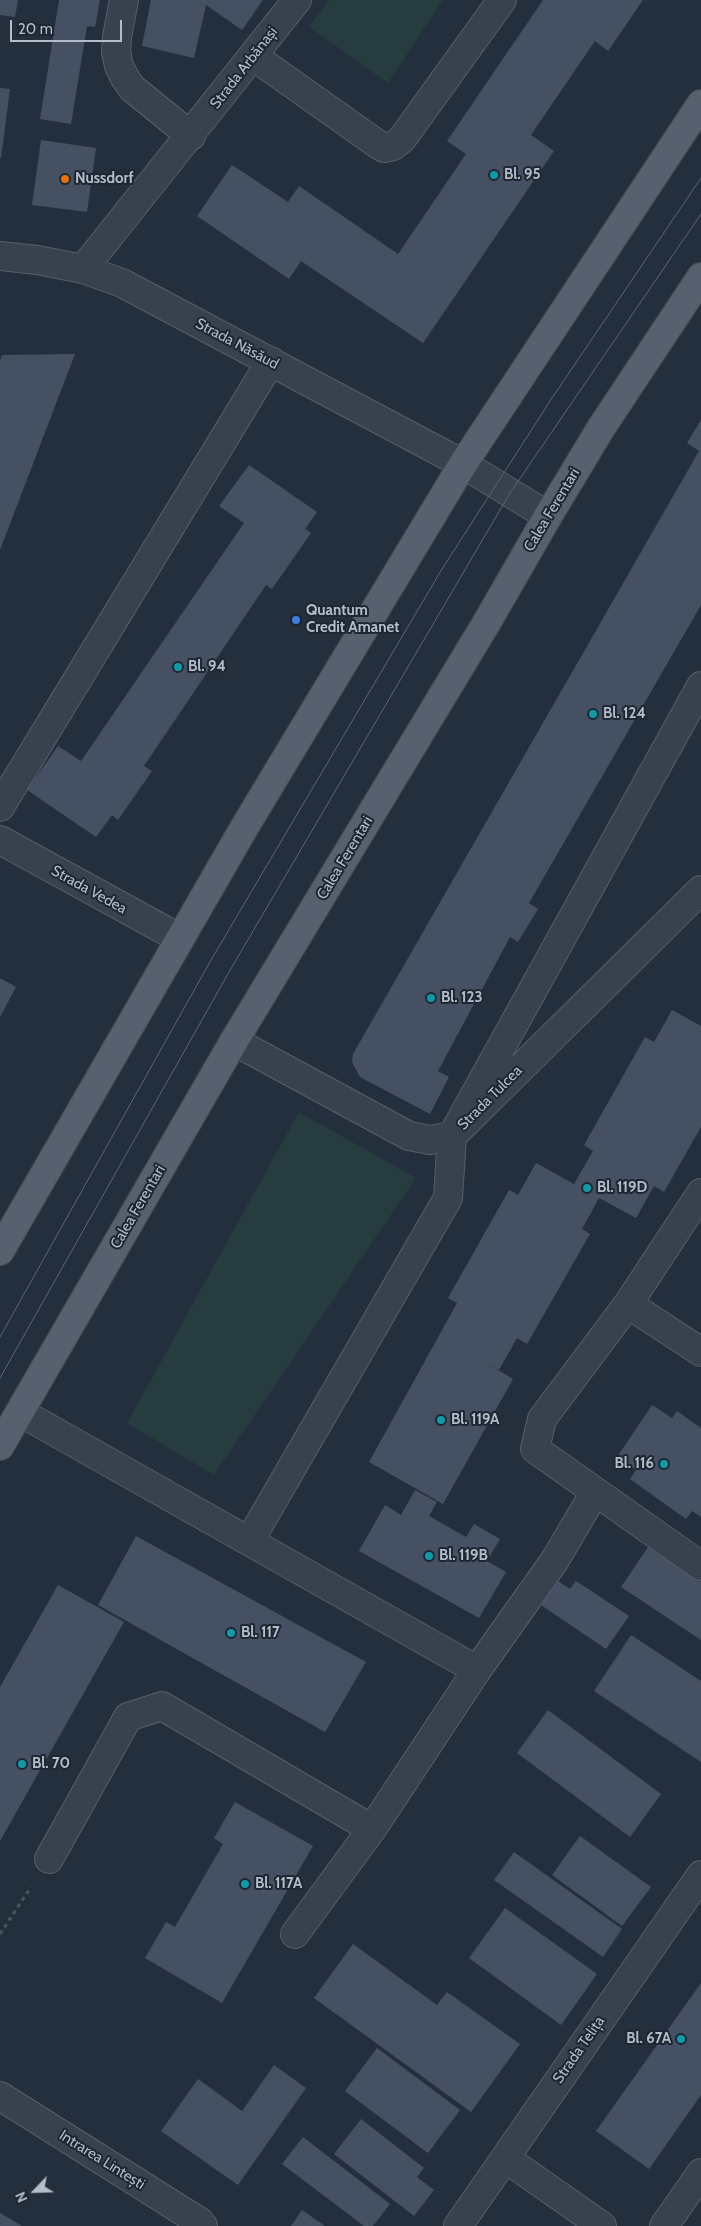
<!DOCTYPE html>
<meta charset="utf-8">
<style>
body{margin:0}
#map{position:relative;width:701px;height:2226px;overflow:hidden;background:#242f3e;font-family:Cabin,sans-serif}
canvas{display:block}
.north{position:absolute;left:10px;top:2166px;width:50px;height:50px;-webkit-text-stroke:4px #1d2633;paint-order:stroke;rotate:246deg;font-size:14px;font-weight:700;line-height:20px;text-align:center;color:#b4bcc9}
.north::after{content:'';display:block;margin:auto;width:18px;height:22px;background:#b4bcc9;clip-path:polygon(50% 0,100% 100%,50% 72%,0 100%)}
.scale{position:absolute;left:10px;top:20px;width:112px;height:22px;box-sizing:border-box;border:2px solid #b4bcc9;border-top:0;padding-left:6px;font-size:15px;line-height:18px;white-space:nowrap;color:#b4bcc9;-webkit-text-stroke:4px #1d2633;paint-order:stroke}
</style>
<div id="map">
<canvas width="701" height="2226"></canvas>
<div class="north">N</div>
<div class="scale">20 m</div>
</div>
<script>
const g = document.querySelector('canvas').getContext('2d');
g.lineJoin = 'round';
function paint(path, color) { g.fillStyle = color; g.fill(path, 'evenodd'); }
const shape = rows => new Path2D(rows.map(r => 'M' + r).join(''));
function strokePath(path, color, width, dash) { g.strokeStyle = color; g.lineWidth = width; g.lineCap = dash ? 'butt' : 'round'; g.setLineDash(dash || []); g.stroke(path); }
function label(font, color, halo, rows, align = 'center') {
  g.font = font + ' Cabin,sans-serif'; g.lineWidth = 4; g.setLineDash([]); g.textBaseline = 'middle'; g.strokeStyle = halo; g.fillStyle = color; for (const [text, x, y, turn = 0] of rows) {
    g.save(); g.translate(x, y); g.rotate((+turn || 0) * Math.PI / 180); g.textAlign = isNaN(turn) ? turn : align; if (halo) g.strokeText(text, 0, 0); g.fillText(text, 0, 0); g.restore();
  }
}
paint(shape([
 [329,0,443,0,388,83,309,27],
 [299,1112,416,1178,214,1475,127,1423]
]), '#263c3f');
paint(shape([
 [0,0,18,0,15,17,0,15],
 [59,0,100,0,95,27,87,26,71,124,40,119],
 [151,0,263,0,242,30,206,5,194,58,142,46],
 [543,0,643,0,608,51,595,41,531,135,554,151,423,343,301,261,289,279,197,216,232,165,288,202,299,186,398,254,466,154,447,141],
 [0,88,10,89,1,158,0,158],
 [41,140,96,148,87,212,32,205],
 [75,354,0,550,0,361,2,355],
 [701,420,701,605,529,903,538,909,518,942,510,937,438,1071,449,1077,430,1114,360,1077,352,1062,353,1054,699,451,687,443],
 [249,465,317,512,305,529,311,533,272,589,266,585,144,766,152,771,118,820,112,815,96,837,27,790,58,746,81,761,244,523,219,506],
 [0,978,16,987,0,1017],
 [672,1010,701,1026,701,1127,664,1192,654,1186,636,1218,599,1198,582,1229,590,1234,527,1344,517,1338,499,1370,488,1364,513,1379,443,1504,369,1462,457,1303,448,1298,509,1190,518,1195,536,1163,574,1184,593,1151,584,1145,645,1037,654,1042],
 [652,1405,672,1418,677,1411,701,1428,701,1517,692,1511,686,1519,630,1479,636,1470,617,1457],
 [415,1490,437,1502,429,1516,466,1537,474,1524,500,1539,487,1561,506,1572,479,1618,359,1551,385,1505,401,1515],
 [136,1536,366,1662,325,1732,98,1605],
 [648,1547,701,1582,701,1640,621,1587],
 [558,1581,570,1589,576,1581,629,1616,606,1649,541,1605],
 [58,1585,124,1622,0,1841,0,1687],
 [631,1635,701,1681,701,1762,594,1691],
 [548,1710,661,1794,630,1837,517,1753],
 [235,1802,313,1846,222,2003,145,1958,166,1922,175,1927,223,1844,214,1838],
 [580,1836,651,1887,622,1926,552,1875],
 [514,1852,622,1929,603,1957,494,1880],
 [505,1908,597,1974,561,2025,469,1958],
 [353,1944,437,2005,447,1992,520,2044,471,2112,314,1998],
 [701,1983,701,2095,649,2169,596,2131],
 [377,2048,460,2110,428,2153,345,2091],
 [274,2065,306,2088,238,2185,161,2131,198,2079,242,2111],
 [361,2119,424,2168,417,2177,434,2190,414,2216,334,2154],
 [303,2137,390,2204,373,2226,364,2226,282,2164],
 [302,2210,325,2226,291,2226],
 [0,2213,22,2226,0,2226]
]), '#455162');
const minor = shape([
 [124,0,117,37,116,52,119,66,125,78,132,88,191,136],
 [253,56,376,143,384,148,393,146,402,139,502,0],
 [0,256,37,260,83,269,122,283,463,464,548,516],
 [83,269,297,0],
 [0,807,271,361],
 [0,840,179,938],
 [234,1041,409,1136,430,1140,452,1136,701,890],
 [628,1304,701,1193],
 [701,1352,628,1304,542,1419,535,1449,701,1566],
 [20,1412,477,1670],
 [250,1540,448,1198,452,1136,701,686],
 [49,1859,128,1717,162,1706,372,1829],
 [295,1934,372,1829,477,1670,555,1560,595,1492],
 [0,2096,200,2222,203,2226],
 [505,2158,602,2226],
 [458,2226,701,1875],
 [664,2226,701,2173]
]);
const major = shape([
 [0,1251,244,828,463,464,701,104],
 [0,1446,234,1041,487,622,548,516,601,428,701,277]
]);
strokePath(minor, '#565f6c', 30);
strokePath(major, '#414a57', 30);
strokePath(shape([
 [0,1934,31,1887]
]), '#44595c', 3, [4, 4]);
strokePath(minor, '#38414e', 28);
strokePath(major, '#56606e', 28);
strokePath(shape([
 [0,1337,211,960,442,569,552,398,701,178],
 [0,1378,229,972,510,493,701,214]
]), '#5a6575', 1);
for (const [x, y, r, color] of [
 [494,175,5,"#0f9aa8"],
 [65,179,5,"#e8710a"],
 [296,620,5,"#3f7fe0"],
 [178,667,5,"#0f9aa8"],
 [593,714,5,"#0f9aa8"],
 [431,998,5,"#0f9aa8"],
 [587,1188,5,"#0f9aa8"],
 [441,1420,5,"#0f9aa8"],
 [664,1464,5,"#0f9aa8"],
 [429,1556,5,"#0f9aa8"],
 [231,1633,5,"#0f9aa8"],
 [22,1764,5,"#0f9aa8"],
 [245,1884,5,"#0f9aa8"],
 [681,2039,5,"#0f9aa8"]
]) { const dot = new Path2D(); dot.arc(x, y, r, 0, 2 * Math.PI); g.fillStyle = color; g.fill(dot); strokePath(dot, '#1d2633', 2); }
label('15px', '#b4bcc9', '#1d2633', [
 ["Strada Arbănași",244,68,-52],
 ["Strada Năsăud",237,344,28],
 ["Calea Ferentari",552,510,-59],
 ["Calea Ferentari",345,858,-59],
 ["Strada Vedea",89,890,29],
 ["Strada Tulcea",490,1098,-45],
 ["Calea Ferentari",138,1207,-60],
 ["Strada Telița",579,2050,-55],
 ["Intrarea Lintești",102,2160,32]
]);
label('bold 15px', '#b4bcc9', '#1d2633', [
 ["Bl. 95",504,175],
 ["Nussdorf",75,179],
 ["Quantum",306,611],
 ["Credit Amanet",306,628],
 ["Bl. 94",188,667],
 ["Bl. 124",603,714],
 ["Bl. 123",441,998],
 ["Bl. 119D",597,1188],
 ["Bl. 119A",451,1420],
 ["Bl. 116",654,1464,"right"],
 ["Bl. 119B",439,1556],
 ["Bl. 117",241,1633],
 ["Bl. 70",32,1764],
 ["Bl. 117A",255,1884],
 ["Bl. 67A",671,2039,"right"]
], 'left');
</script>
